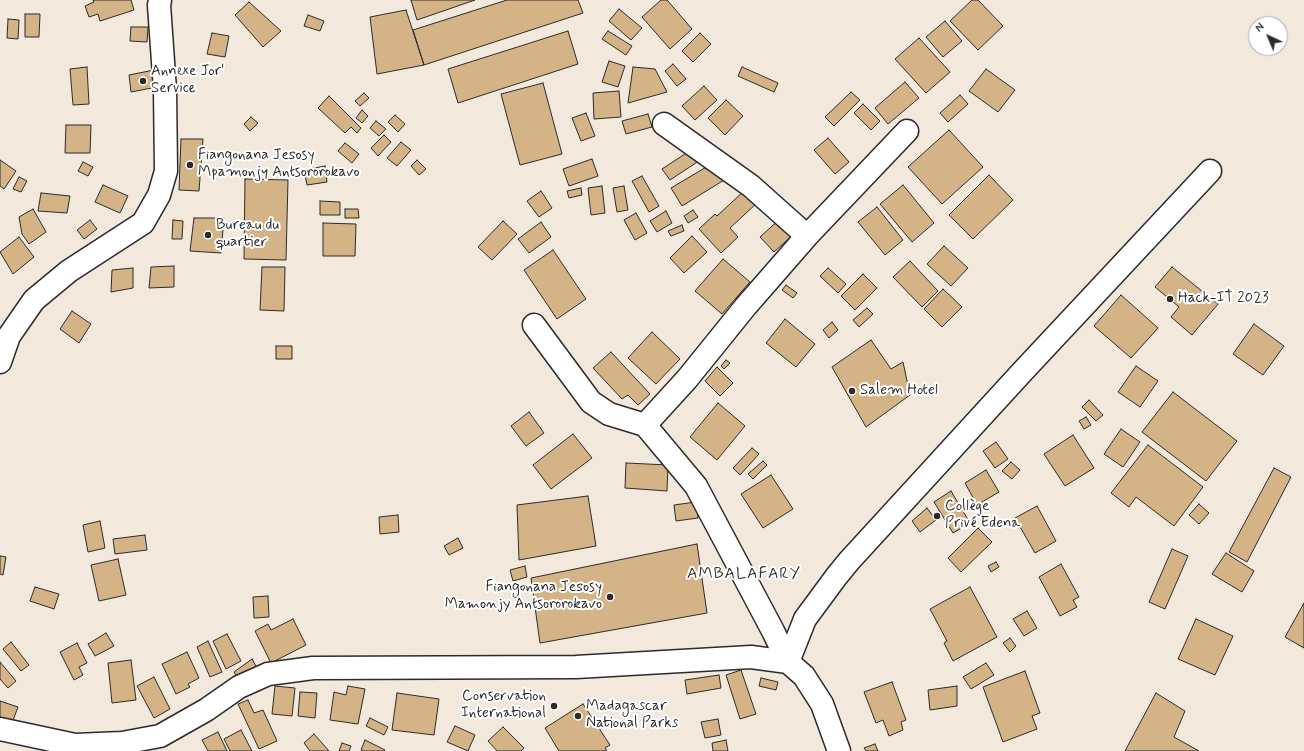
<!DOCTYPE html>
<meta charset="utf-8">
<style>
body{margin:0}
#map{position:relative;width:1304px;height:751px;overflow:hidden;background:#f2e8db;font-family:Mynerve,sans-serif}
canvas{display:block}
.north{position:absolute;left:1248px;top:16px;width:40px;height:40px;box-sizing:border-box;background:#fff;border:1px solid #aaa;border-radius:50%;rotate:316deg;font-size:11px;font-weight:700;line-height:16px;text-align:center;color:#2b2b2b}
.north::after{content:'';display:block;margin:auto;width:14px;height:18px;background:#2b2b2b;clip-path:polygon(50% 0,100% 100%,50% 72%,0 100%)}
</style>
<div id="map">
<canvas width="1304" height="751"></canvas>
<div class="north">N</div>
</div>
<script>
const g = document.querySelector('canvas').getContext('2d');
g.lineJoin = 'round';
function paint(path, color) { g.fillStyle = color; g.fill(path, 'evenodd'); }
const shape = rows => new Path2D(rows.map(r => 'M' + r).join(''));
function strokePath(path, color, width, dash) { g.strokeStyle = color; g.lineWidth = width; g.lineCap = dash ? 'butt' : 'round'; g.setLineDash(dash || []); g.stroke(path); }
function label(font, color, halo, rows, align = 'center') {
  g.font = font + ' Mynerve,sans-serif'; g.lineWidth = 4; g.setLineDash([]); g.textBaseline = 'middle'; g.strokeStyle = halo; g.fillStyle = color; for (const [text, x, y, turn = 0] of rows) {
    g.save(); g.translate(x, y); g.rotate((+turn || 0) * Math.PI / 180); g.textAlign = isNaN(turn) ? turn : align; if (halo) g.strokeText(text, 0, 0); g.fillText(text, 0, 0); g.restore();
  }
}
const building = shape([
 [93,0,131,0,134,10,100,21,98,14,89,17,85,6,94,2,93,0],
 [411,0,475,0,417,20,411,0],
 [507,0,578,0,583,13,424,65,413,30,507,0],
 [661,0,667,0,692,29,670,49,642,17,661,0],
 [972,0,978,0,1003,26,978,50,950,21,972,0],
 [249,2,281,31,263,47,235,15,249,2],
 [619,9,642,28,631,40,609,21,619,9],
 [406,10,424,65,377,74,370,17,406,10],
 [25,14,40,14,39,37,25,37,25,14],
 [308,15,324,21,320,31,304,26,308,15],
 [8,19,19,20,18,39,7,38,8,19],
 [945,21,962,41,943,57,926,37,945,21],
 [131,27,148,27,147,42,130,41,131,27],
 [568,31,578,64,458,103,448,69,568,31],
 [608,31,632,46,626,55,602,39,608,31],
 [212,33,229,36,225,57,207,54,212,33],
 [700,33,711,44,693,62,682,51,700,33],
 [919,38,950,72,926,93,895,59,919,38],
 [609,61,625,66,618,87,602,82,609,61],
 [673,64,686,79,677,86,665,71,673,64],
 [87,67,89,104,73,105,70,69,87,67],
 [633,67,655,69,667,92,628,103,633,67],
 [742,67,778,83,774,92,738,76,742,67],
 [986,69,1015,90,998,112,969,91,986,69],
 [154,70,157,87,131,92,129,75,154,70],
 [905,82,919,98,888,124,875,108,905,82],
 [543,83,562,154,520,165,501,94,543,83],
 [704,86,717,100,695,120,682,106,704,86],
 [619,91,621,117,594,119,593,93,619,91],
 [851,92,860,100,834,126,825,117,851,92],
 [364,93,369,98,360,106,355,101,364,93],
 [960,95,968,104,948,122,940,113,960,95],
 [329,96,361,128,357,133,351,127,345,133,318,108,329,96],
 [726,100,743,116,725,135,708,118,726,100],
 [863,104,880,121,871,130,854,113,863,104],
 [362,110,368,116,362,123,356,118,362,110],
 [586,113,595,136,581,141,572,118,586,113],
 [648,114,652,127,626,134,622,121,648,114],
 [395,115,405,124,398,132,388,122,395,115],
 [251,117,258,123,250,131,244,124,251,117],
 [376,121,386,129,379,136,370,128,376,121],
 [66,125,91,125,90,153,65,153,66,125],
 [949,130,983,167,942,204,908,167,949,130],
 [384,135,391,142,378,156,371,148,384,135],
 [828,138,849,162,835,174,814,150,828,138],
 [181,139,203,139,199,191,179,190,181,139],
 [401,142,411,150,397,166,387,158,401,142],
 [345,143,359,154,352,163,338,151,345,143],
 [688,152,705,157,670,180,662,169,688,152],
 [592,159,598,176,569,186,563,169,592,159],
 [0,160,16,171,4,189,0,186,0,160],
 [417,160,426,169,419,175,411,166,417,160],
 [83,162,93,167,88,176,78,171,83,162],
 [713,163,729,177,682,206,671,188,713,163],
 [325,166,327,182,307,185,304,170,325,166],
 [989,175,1013,200,973,239,949,215,989,175],
 [642,176,659,206,649,212,632,181,642,176],
 [19,177,27,181,21,192,13,189,19,177],
 [245,179,288,180,286,260,244,259,245,179],
 [103,185,128,196,120,213,95,202,103,185],
 [903,185,934,223,912,242,880,204,903,185],
 [602,186,605,213,591,215,588,188,602,186],
 [624,186,628,210,617,212,613,188,624,186],
 [581,188,582,195,569,198,567,191,581,188],
 [746,189,758,202,730,228,738,237,721,253,699,229,715,214,717,216,746,189],
 [541,191,552,208,539,217,527,201,541,191],
 [41,193,70,196,67,213,38,211,41,193],
 [320,201,340,202,340,215,320,215,320,201],
 [877,207,903,240,885,255,858,222,877,207],
 [33,209,46,232,29,244,22,234,19,217,33,209],
 [345,209,358,209,359,218,345,218,345,209],
 [693,210,698,217,688,223,684,216,693,210],
 [666,211,672,223,657,232,650,221,666,211],
 [636,213,647,233,635,240,624,220,636,213],
 [782,217,796,232,774,252,760,237,782,217],
 [194,218,224,218,221,253,190,251,194,218],
 [90,220,97,229,84,239,77,230,90,220],
 [173,220,183,221,182,239,172,239,173,220],
 [503,221,517,234,492,260,478,247,503,221],
 [541,222,551,237,529,253,518,239,541,222],
 [323,223,356,224,355,256,323,256,323,223],
 [682,225,684,231,671,236,668,231,682,225],
 [692,236,707,252,684,273,670,258,692,236],
 [19,237,34,257,13,274,0,252,19,237],
 [944,246,968,268,951,286,927,264,944,246],
 [553,250,586,299,557,319,524,270,553,250],
 [723,259,750,282,722,314,695,291,723,259],
 [910,261,938,291,922,307,893,277,910,261],
 [174,266,174,287,149,288,151,267,174,266],
 [262,267,285,267,284,311,260,310,262,267],
 [1172,267,1218,304,1192,335,1171,317,1179,307,1155,287,1172,267],
 [133,268,133,288,111,292,112,270,133,268],
 [828,268,846,284,838,293,820,276,828,268],
 [863,274,877,288,855,310,841,296,863,274],
 [786,285,797,293,793,298,782,290,786,285],
 [943,289,962,307,942,327,924,309,943,289],
 [1121,295,1158,328,1131,358,1094,326,1121,295],
 [867,308,873,314,859,327,853,320,867,308],
 [72,311,91,324,79,343,60,329,72,311],
 [785,319,815,344,796,367,766,343,785,319],
 [832,322,838,330,829,338,823,330,832,322],
 [1254,324,1284,346,1263,375,1233,354,1254,324],
 [652,332,680,359,656,384,628,358,652,332],
 [871,340,891,369,903,362,910,395,866,427,832,367,871,340],
 [276,346,292,346,292,359,276,359,276,346],
 [611,352,650,394,638,405,628,395,622,399,593,368,611,352],
 [726,360,730,363,724,369,721,366,726,360],
 [1136,366,1158,381,1140,407,1118,392,1136,366],
 [717,367,733,383,720,396,705,381,717,367],
 [1173,392,1237,441,1206,481,1142,432,1173,392],
 [1089,400,1103,415,1096,421,1082,407,1089,400],
 [718,403,745,426,717,460,690,437,718,403],
 [529,412,544,433,526,446,511,426,529,412],
 [1086,417,1091,425,1084,429,1079,421,1086,417],
 [1121,429,1140,442,1123,467,1104,454,1121,429],
 [573,434,592,458,551,489,533,465,573,434],
 [1073,435,1094,468,1065,486,1044,454,1073,435],
 [996,442,1008,459,995,468,983,451,996,442],
 [1148,445,1203,487,1174,526,1136,497,1129,507,1111,493,1148,445],
 [752,448,759,454,740,475,733,468,752,448],
 [763,461,767,465,753,479,748,474,763,461],
 [1011,462,1020,470,1012,479,1002,471,1011,462],
 [626,463,668,465,667,491,625,488,626,463],
 [1274,468,1291,477,1247,562,1229,552,1274,468],
 [986,470,999,492,977,505,965,483,986,470],
 [771,475,793,509,763,528,741,494,771,475],
 [951,491,970,523,953,533,934,502,951,491],
 [588,496,596,546,519,560,517,505,588,496],
 [696,502,698,518,676,521,674,505,696,502],
 [1199,504,1209,513,1199,524,1189,515,1199,504],
 [1037,506,1056,541,1035,553,1015,518,1037,506],
 [927,508,936,520,920,532,912,521,927,508],
 [398,515,399,532,380,534,379,517,398,515],
 [100,521,105,548,88,552,83,525,100,521],
 [978,528,992,542,961,572,948,558,978,528],
 [145,535,147,550,115,554,113,539,145,535],
 [458,538,463,548,449,555,444,546,458,538],
 [697,544,707,613,540,643,531,578,697,544],
 [1172,549,1188,556,1165,609,1149,602,1172,549],
 [1226,553,1254,571,1242,592,1212,574,1226,553],
 [0,556,6,557,3,575,0,574,0,556],
 [118,559,126,595,99,601,91,565,118,559],
 [996,562,999,567,991,572,988,566,996,562],
 [1061,564,1079,597,1073,600,1077,607,1060,616,1039,577,1061,564],
 [525,566,527,577,513,581,510,570,525,566],
 [35,587,59,594,54,609,30,601,35,587],
 [970,587,997,637,953,661,944,643,947,641,930,609,970,587],
 [268,596,269,617,254,618,253,597,268,596],
 [1304,603,1304,648,1285,637,1304,603],
 [1027,611,1037,628,1024,636,1013,619,1027,611],
 [293,619,306,645,271,663,255,631,268,624,271,630,293,619],
 [1196,619,1233,636,1215,675,1178,659,1196,619],
 [106,633,114,646,95,656,88,644,106,633],
 [227,634,241,661,226,669,213,641,227,634],
 [1010,638,1016,646,1010,652,1003,643,1010,638],
 [208,641,222,672,210,677,197,647,208,641],
 [11,642,29,665,21,671,3,649,11,642],
 [77,643,87,663,79,667,83,675,74,680,60,652,77,643],
 [187,652,199,678,188,684,190,687,176,694,162,664,187,652],
 [252,659,257,668,239,681,234,672,252,659],
 [131,660,136,700,112,703,108,663,131,660],
 [0,662,16,681,8,688,0,679,0,662],
 [986,663,994,675,971,689,963,677,986,663],
 [741,670,756,714,740,719,726,675,741,670],
 [1025,671,1040,713,1032,716,1037,729,1003,742,983,687,1025,671],
 [719,675,721,688,687,694,685,680,719,675],
 [154,677,170,709,154,718,137,686,154,677],
 [761,678,778,682,776,690,759,686,761,678],
 [892,682,906,720,901,722,903,730,889,736,883,720,876,723,864,692,892,682],
 [275,686,295,688,292,716,272,714,275,686],
 [348,686,365,689,358,724,330,720,334,692,346,695,348,686],
 [957,686,957,706,930,710,928,690,957,686],
 [300,692,317,693,315,718,298,716,300,692],
 [397,693,439,699,434,735,392,730,397,693],
 [1156,693,1185,711,1174,737,1199,751,1125,751,1156,693],
 [248,700,254,713,263,710,277,741,259,749,238,704,248,700],
 [0,701,18,707,12,723,0,718,0,701],
 [583,704,610,745,605,748,607,751,559,751,545,728,583,704],
 [370,718,388,727,384,735,366,726,370,718],
 [718,719,721,735,705,738,701,722,718,719],
 [455,726,475,735,468,751,447,742,455,726],
 [503,727,524,748,521,751,497,751,488,741,503,727],
 [241,730,252,751,230,751,224,739,241,730],
 [218,732,227,751,208,751,202,740,218,732],
 [314,734,329,751,310,751,304,743,314,734],
 [365,740,385,750,384,751,364,751,361,750,365,740],
 [726,740,728,751,713,751,712,743,726,740],
 [342,743,351,746,349,751,339,751,342,743],
 [875,744,878,751,866,751,864,748,875,744]
]);
paint(building, '#d4b487');
strokePath(building, '#2b2b2b', 1);
const minor = shape([
 [664,124,751,186,807,236],
 [534,325,591,402,609,414,645,425,696,486,773,631,788,662,804,676,822,704,839,751],
 [0,362,9,336,34,300,69,271,143,223,159,195,166,171,165,90,159,5,160,0],
 [645,425,687,379,746,306,807,236,907,131],
 [788,662,805,619,836,577,849,561,1023,371,1210,171],
 [0,729,75,745,122,743,160,736,206,710,239,687,268,674,313,668,576,667,751,657,788,662]
]);
strokePath(minor, '#2b2b2b', 25);
strokePath(minor, '#fff', 22);
for (const [x, y, r, color] of [
 [143,81,4,"#2b2b2b"],
 [190,165,4,"#2b2b2b"],
 [208,235,4,"#2b2b2b"],
 [1170,299,4,"#2b2b2b"],
 [852,391,4,"#2b2b2b"],
 [937,516,4,"#2b2b2b"],
 [610,597,4,"#2b2b2b"],
 [554,706,4,"#2b2b2b"],
 [578,716,4,"#2b2b2b"]
]) { const dot = new Path2D(); dot.arc(x, y, r, 0, 2 * Math.PI); g.fillStyle = color; g.fill(dot); strokePath(dot, '#fff', 1.5); }
label('15px', '#2b2b2b', '#fff', [
 ["Annexe Jor'",151,72],
 ["Service",151,89],
 ["Fiangonana Jesosy",198,156],
 ["Mpamonjy Antsororokavo",198,173],
 ["Bureau du",216,226],
 ["quartier",216,243],
 ["Hack-IT 2023",1178,299],
 ["Salem Hotel",860,391],
 ["Collège",945,507],
 ["Privé Edena",945,524],
 ["Fiangonana Jesosy",602,588,"right"],
 ["Mamonjy Antsororokavo",602,605,"right"],
 ["Conservation",546,697,"right"],
 ["International",546,714,"right"],
 ["Madagascar",586,707],
 ["National Parks",586,724]
], 'left');
g.letterSpacing = '1px';
label('16px', '#2b2b2b', '#fff', [
 ["AMBALAFARY",744,575]
]);
g.letterSpacing = '0px';
</script>
